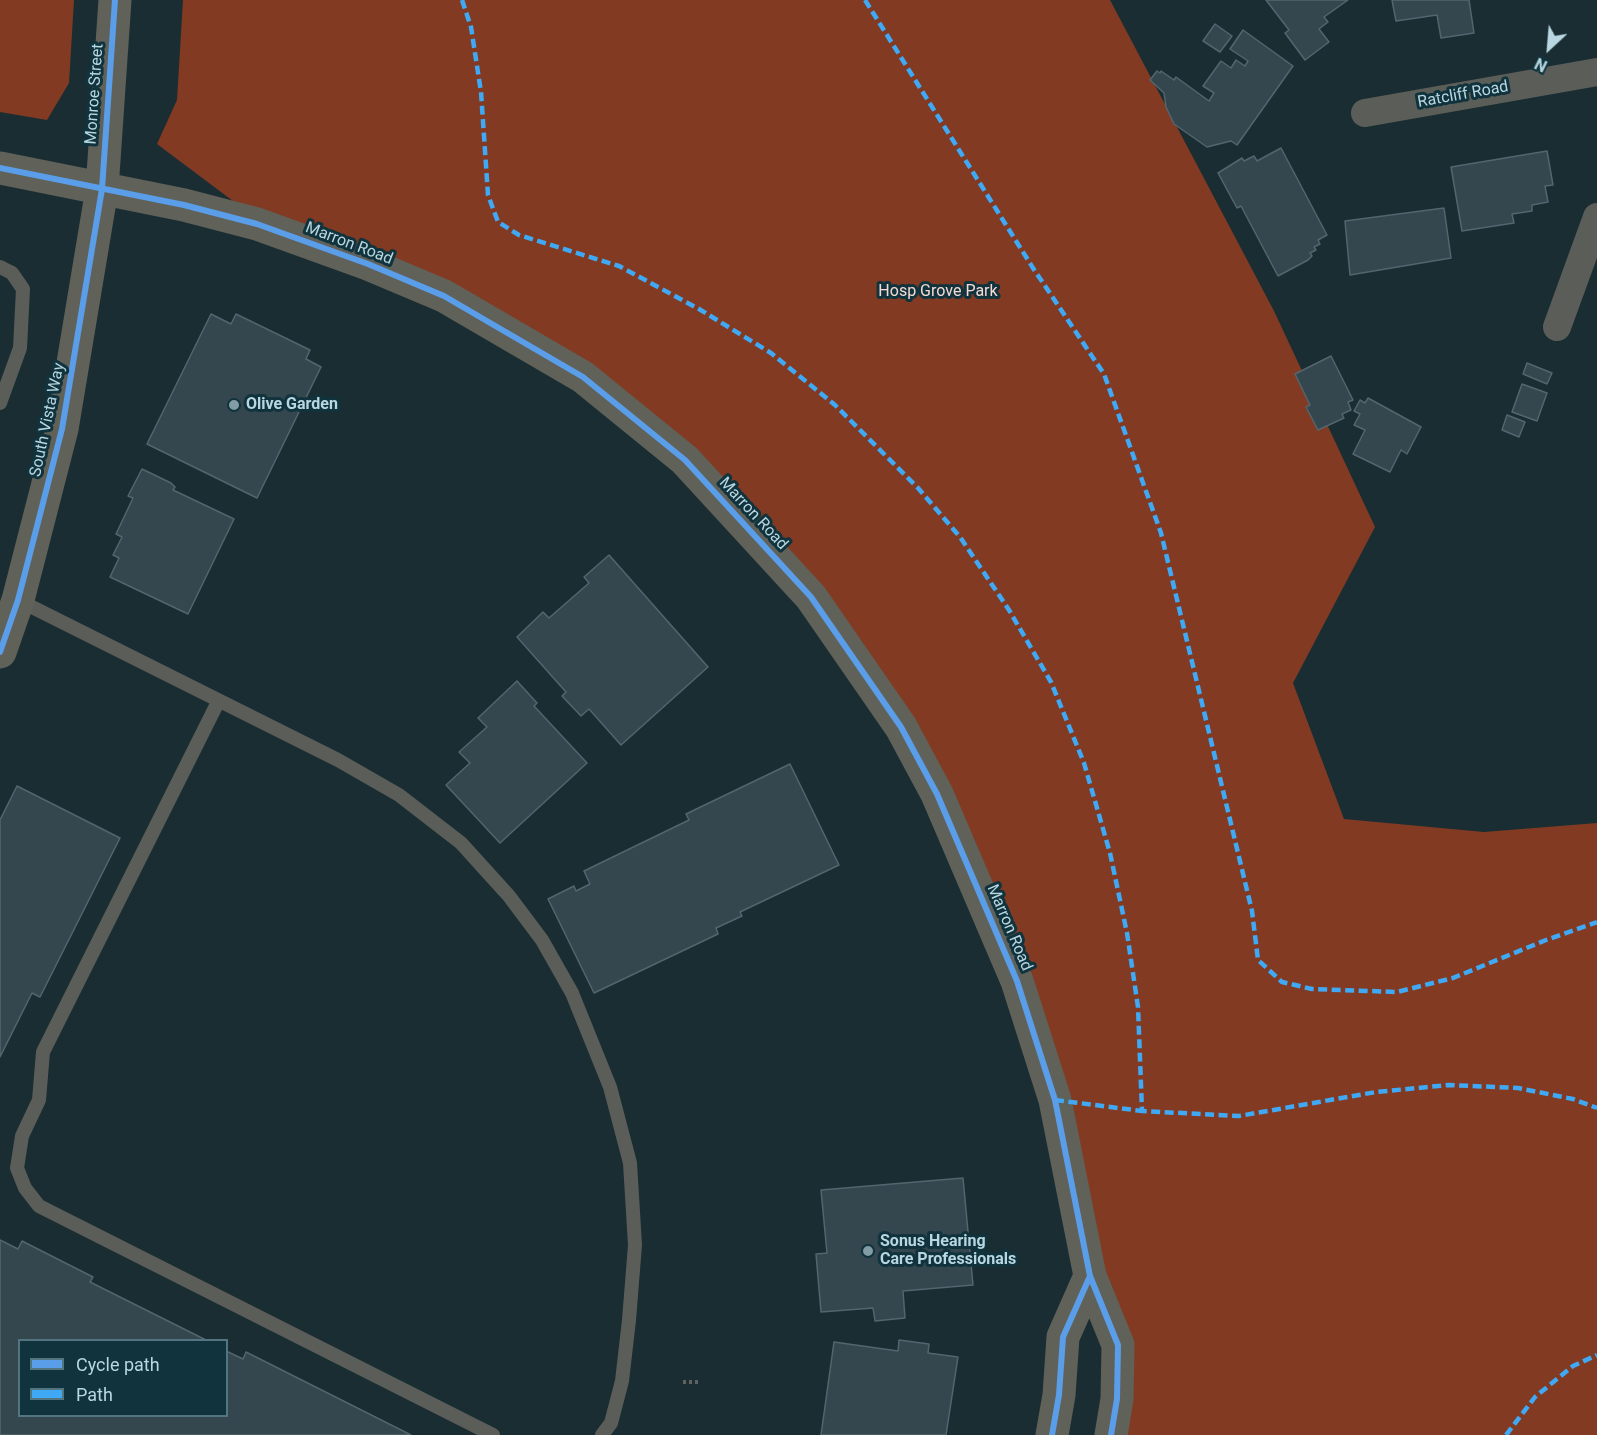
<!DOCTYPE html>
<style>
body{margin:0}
#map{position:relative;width:1597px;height:1435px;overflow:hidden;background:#1a2d32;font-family:Roboto,sans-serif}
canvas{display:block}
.legend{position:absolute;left:18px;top:1339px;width:210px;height:78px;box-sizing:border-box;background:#10333d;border:2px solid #53757f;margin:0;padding:8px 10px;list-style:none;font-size:18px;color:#b8d7e1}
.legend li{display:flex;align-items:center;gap:12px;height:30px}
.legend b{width:30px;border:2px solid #53757f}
.north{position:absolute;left:1519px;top:18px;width:60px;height:60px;-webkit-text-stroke:4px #10333d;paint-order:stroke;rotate:206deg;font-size:16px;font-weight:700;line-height:24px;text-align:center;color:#b8d7e1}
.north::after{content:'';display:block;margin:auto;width:21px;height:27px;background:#b8d7e1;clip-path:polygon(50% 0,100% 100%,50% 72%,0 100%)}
</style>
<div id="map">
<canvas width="1597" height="1435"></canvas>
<ul class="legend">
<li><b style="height:8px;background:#5a9eea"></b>Cycle path</li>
<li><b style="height:8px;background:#3fa9f5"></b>Path</li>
</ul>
<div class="north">N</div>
</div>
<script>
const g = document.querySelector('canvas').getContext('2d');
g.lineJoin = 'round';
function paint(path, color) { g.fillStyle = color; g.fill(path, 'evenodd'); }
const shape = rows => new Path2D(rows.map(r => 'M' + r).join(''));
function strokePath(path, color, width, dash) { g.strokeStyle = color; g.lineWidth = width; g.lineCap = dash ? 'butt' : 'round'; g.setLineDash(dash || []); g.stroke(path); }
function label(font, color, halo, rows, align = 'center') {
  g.font = font + ' Roboto,sans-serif'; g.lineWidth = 6; g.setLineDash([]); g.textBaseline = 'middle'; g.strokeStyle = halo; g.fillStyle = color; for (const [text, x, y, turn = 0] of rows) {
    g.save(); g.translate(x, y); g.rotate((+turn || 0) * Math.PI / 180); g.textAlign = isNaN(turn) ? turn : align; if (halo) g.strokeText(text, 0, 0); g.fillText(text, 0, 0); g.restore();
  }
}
paint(shape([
 [0,0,74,0,69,83,47,120,0,112],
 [183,0,1110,0,1274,311,1375,527,1293,683,1344,819,1484,832,1597,823,1597,1435,1098,1435,1108,1339,1072,1100,974,839,862,642,770,532,676,436,237,204,157,144,177,100]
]), '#823b22');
const building = shape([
 [1266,0,1348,0,1324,17,1328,22,1319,29,1329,42,1305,60,1285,33,1289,30,1266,0],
 [1392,0,1469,0,1474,33,1441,38,1437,15,1396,21,1392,0],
 [1215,24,1232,36,1220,52,1203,41,1215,24],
 [1243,30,1293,66,1237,145,1231,141,1207,147,1174,124,1166,107,1164,93,1150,80,1157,71,1160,73,1161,71,1174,80,1176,77,1209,101,1214,93,1203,86,1221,61,1231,68,1236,60,1245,66,1248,61,1230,49,1243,30],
 [1281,148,1327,235,1318,240,1320,244,1314,247,1316,250,1310,253,1312,256,1308,260,1278,276,1241,206,1237,208,1218,173,1242,158,1244,161,1254,156,1257,161,1281,148],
 [1547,151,1553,185,1545,186,1548,202,1532,205,1532,211,1512,214,1514,223,1462,231,1451,167,1547,151],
 [1444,208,1451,258,1350,275,1345,221,1444,208],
 [211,314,231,324,236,314,310,350,306,359,321,367,257,498,147,444,211,314],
 [1331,356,1353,400,1348,402,1351,410,1342,414,1344,418,1318,430,1306,407,1310,405,1295,374,1331,356],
 [1527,363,1552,373,1547,384,1523,374,1527,363],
 [1522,384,1547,393,1537,421,1512,412,1522,384],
 [1368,398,1421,427,1407,454,1401,450,1390,472,1353,454,1365,430,1354,425,1360,414,1354,411,1360,400,1365,403,1368,398],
 [1507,415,1525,422,1519,437,1502,430,1507,415],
 [142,469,171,483,175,487,173,490,234,519,188,614,110,577,119,558,113,555,122,537,116,534,133,498,128,496,142,469],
 [609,555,708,667,621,745,589,709,581,716,562,696,566,692,517,637,543,612,549,618,589,583,584,577,609,555],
 [517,681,537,703,534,706,587,763,500,843,446,785,470,763,459,752,487,727,478,718,517,681],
 [790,764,839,865,740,912,742,916,716,928,718,934,594,993,548,899,574,886,576,891,590,884,584,871,689,820,686,814,790,764],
 [17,786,120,838,40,997,32,993,0,1057,0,820,17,786],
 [963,1178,973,1285,903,1291,905,1318,875,1321,873,1308,821,1312,816,1254,827,1253,821,1190,963,1178],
 [0,1240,18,1249,22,1241,93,1277,90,1282,206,1340,20,1340,20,1416,226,1416,226,1351,243,1359,246,1352,411,1435,0,1435,0,1240],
 [899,1340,929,1344,928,1353,958,1357,946,1435,821,1435,834,1342,898,1351,899,1340]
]);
paint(building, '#34474f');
strokePath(building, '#53656e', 1.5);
strokePath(shape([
 [683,1382,701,1382]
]), '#5e6362', 4, [3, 3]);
strokePath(shape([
 [0,267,12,273,23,289,20,348,0,403],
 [18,600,338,760,399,795,461,843,509,896,542,940,572,993,610,1087,630,1163,635,1245,629,1320,622,1381,611,1423,602,1435],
 [218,702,43,1052,39,1100,22,1136,17,1168,25,1188,39,1206,493,1435]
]), '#5b5e58', 14);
strokePath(shape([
 [1365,113,1597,72],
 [1557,327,1597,217]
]), '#5b5e58', 28);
strokePath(shape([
 [0,168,184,205,257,224,368,264,444,296,583,377,685,460,811,597,901,727,937,794,1017,981,1055,1100,1090,1276,1118,1345,1117,1399,1111,1435],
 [0,652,18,600,62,429,102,189,115,0],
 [1052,1435,1059,1395,1063,1337,1090,1276]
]), '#606159', 33);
strokePath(shape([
 [462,0,471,27,481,92,488,195,498,222,519,235,619,266,699,309,771,353,835,405,918,488,960,537,1009,610,1051,682,1084,763,1110,853,1127,933,1138,1007,1142,1111,1239,1116,1376,1092,1449,1085,1518,1088,1573,1099,1597,1108],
 [865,0,1033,268,1104,374,1161,533,1252,911,1258,960,1282,982,1312,989,1397,992,1453,978,1546,940,1597,922],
 [1055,1100,1142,1111],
 [1506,1435,1535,1397,1573,1366,1597,1355]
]), '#3fa9f5', 4.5, [9, 4.5]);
strokePath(shape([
 [0,168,184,205,257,224,368,264,444,296,583,377,685,460,811,597,901,727,937,794,1017,981,1055,1100,1090,1276,1118,1345,1117,1399,1111,1435],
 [0,652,18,600,62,429,102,189,115,0],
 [1052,1435,1059,1395,1063,1337,1090,1276]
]), '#5a9eea', 6);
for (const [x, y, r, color] of [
 [234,405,6,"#819ca4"],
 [868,1251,6,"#819ca4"]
]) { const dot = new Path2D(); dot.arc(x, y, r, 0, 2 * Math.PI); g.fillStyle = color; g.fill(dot); strokePath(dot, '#10333d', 2); }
label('16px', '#b8d7e1', '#10333d', [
 ["Monroe Street",95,94,-86],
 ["Ratcliff Road",1463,95,-10],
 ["Marron Road",349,244,21],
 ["South Vista Way",48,420,-78],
 ["Marron Road",753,514,47],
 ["Marron Road",1009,928,67]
]);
label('16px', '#f4dad2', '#10333d', [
 ["Hosp Grove Park",938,292]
]);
label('bold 16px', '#b8d7e1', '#10333d', [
 ["Olive Garden",246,405],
 ["Sonus Hearing",880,1242],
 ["Care Professionals",880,1260]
], 'left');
</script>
